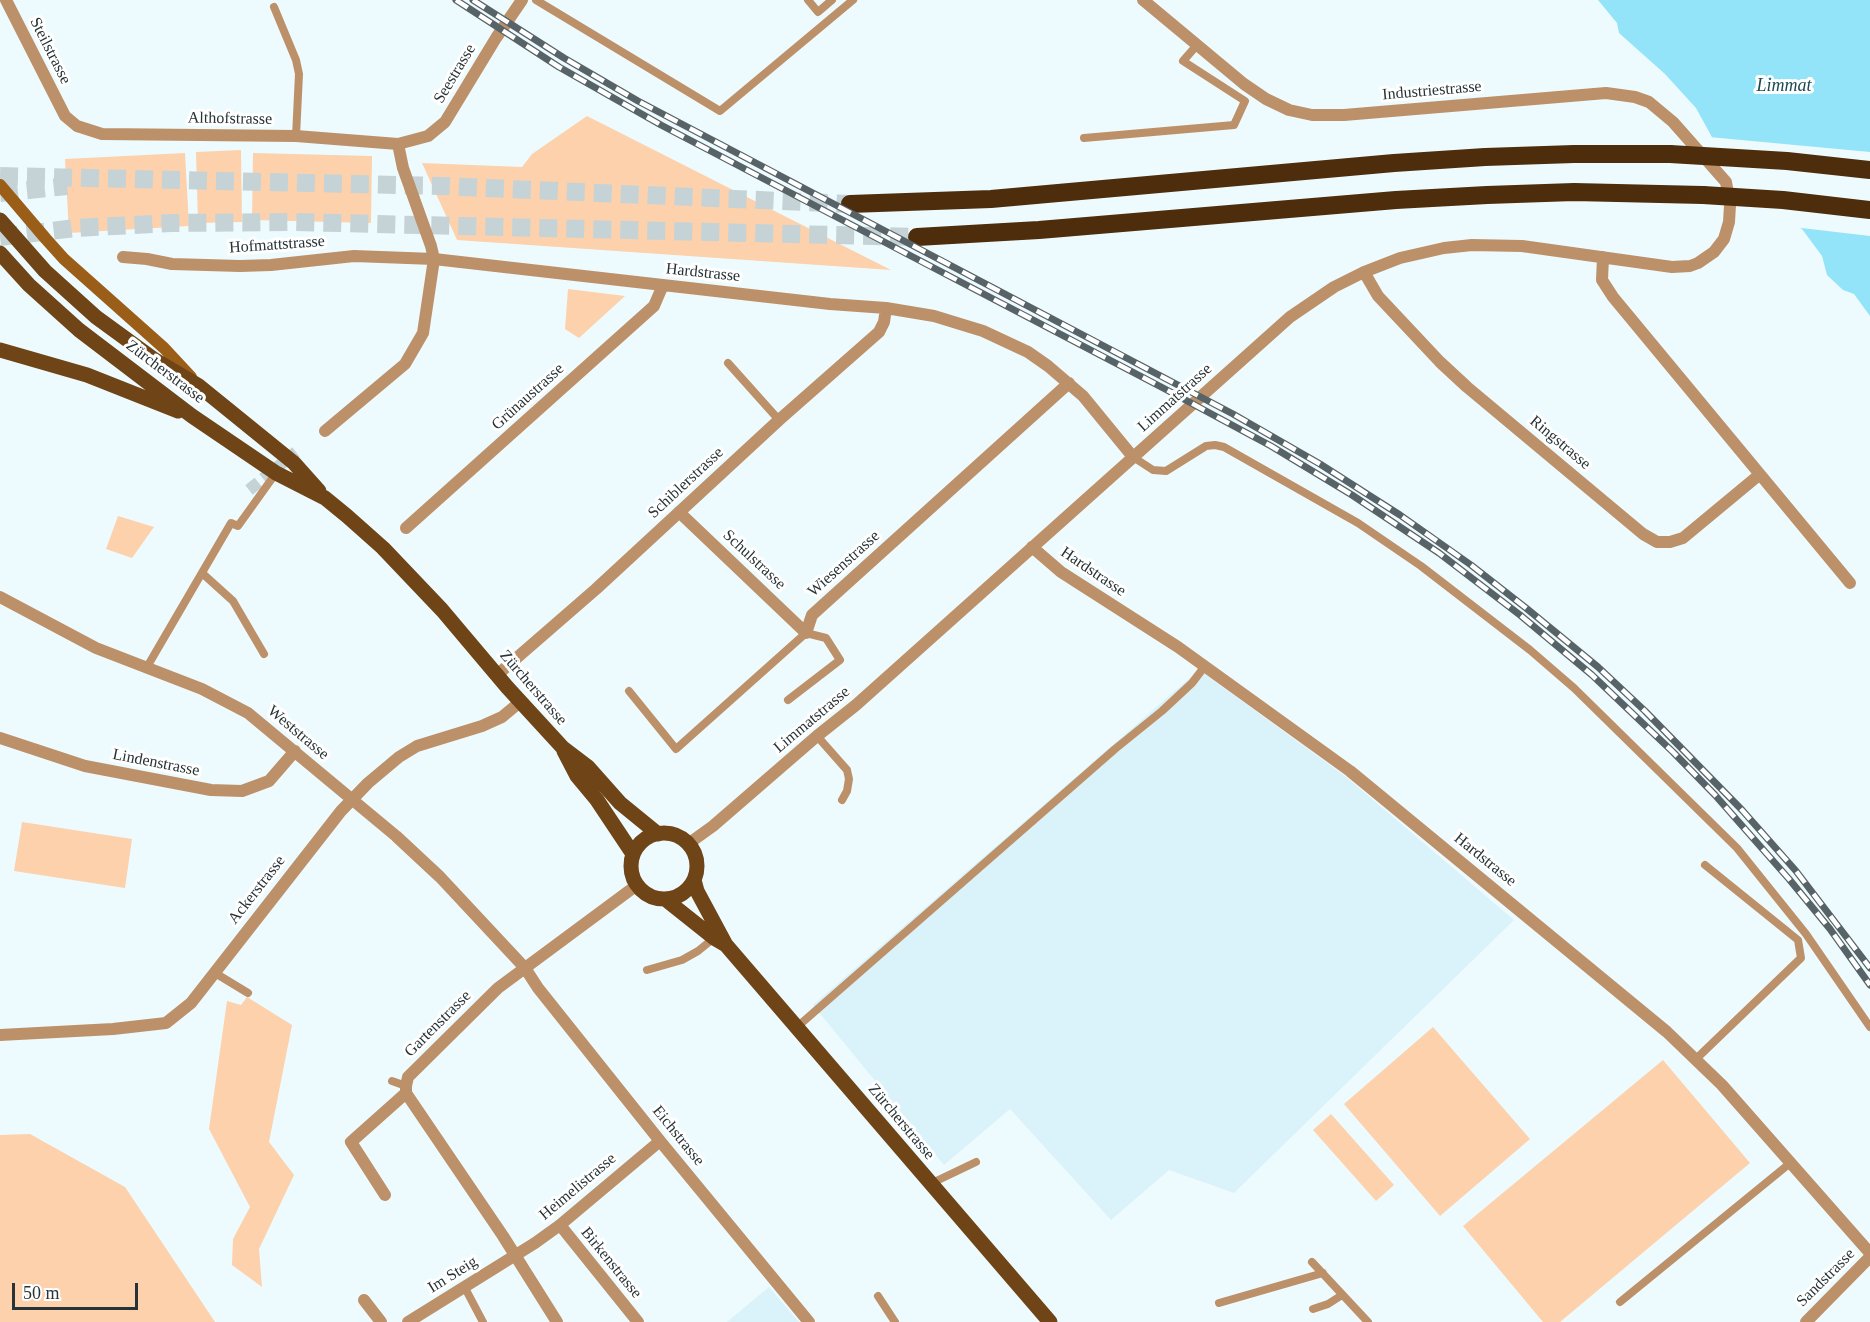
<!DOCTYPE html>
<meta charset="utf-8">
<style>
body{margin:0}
#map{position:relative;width:1870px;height:1322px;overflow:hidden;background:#eefbfe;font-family:Georgia,serif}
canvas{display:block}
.scale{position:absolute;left:12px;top:1283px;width:126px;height:27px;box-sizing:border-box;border:3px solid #273336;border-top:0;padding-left:8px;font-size:18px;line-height:21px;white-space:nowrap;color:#273336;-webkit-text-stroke:4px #fff;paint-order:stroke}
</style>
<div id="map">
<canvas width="1870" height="1322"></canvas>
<div class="scale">50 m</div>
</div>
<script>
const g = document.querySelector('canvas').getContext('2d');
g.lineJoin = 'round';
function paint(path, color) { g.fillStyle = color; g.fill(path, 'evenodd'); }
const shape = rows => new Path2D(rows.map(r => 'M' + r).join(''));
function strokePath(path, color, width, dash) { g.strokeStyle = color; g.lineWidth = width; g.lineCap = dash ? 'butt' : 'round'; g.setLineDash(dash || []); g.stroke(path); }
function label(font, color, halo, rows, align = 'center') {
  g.font = font + ' Georgia,serif'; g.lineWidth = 6; g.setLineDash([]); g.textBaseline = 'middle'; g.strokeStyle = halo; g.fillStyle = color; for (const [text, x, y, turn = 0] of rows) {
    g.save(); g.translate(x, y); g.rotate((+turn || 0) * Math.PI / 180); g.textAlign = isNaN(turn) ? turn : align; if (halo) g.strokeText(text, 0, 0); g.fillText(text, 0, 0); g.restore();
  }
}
paint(shape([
 [1199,670,1345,776,1514,920,1234,1193,1169,1170,1111,1220,1010,1109,944,1165,813,1005],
 [769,1287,799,1322,727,1322]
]), '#daf2f9');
paint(shape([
 [587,116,891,270,457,240,422,163,522,167,532,154],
 [241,150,242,222,198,223,196,152],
 [185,153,189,226,69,233,65,159],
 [253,153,372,156,371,223,252,220],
 [568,289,625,296,579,338,565,329],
 [118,516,154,527,132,558,106,549],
 [22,822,132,839,125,888,14,871],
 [247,997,292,1025,269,1142,294,1175,259,1249,262,1287,232,1265,233,1239,250,1207,209,1129,227,1001,241,1005],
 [1433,1027,1530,1139,1440,1216,1344,1104],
 [1663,1060,1750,1163,1560,1322,1543,1322,1463,1226],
 [1331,1114,1394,1185,1376,1201,1313,1130],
 [30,1134,125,1187,215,1322,0,1322,0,1135]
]), '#fcd1ab');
paint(shape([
 [1598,0,1870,0,1870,316,1854,294,1843,290,1827,275,1822,256,1802,229,1782,218,1713,139,1696,108,1665,74,1619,33,1617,23]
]), '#93e3f9');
paint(shape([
 [1709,137,1870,152,1870,236,1793,227,1780,220,1724,151]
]), '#eefbfe');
strokePath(shape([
 [249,490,296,452]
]), '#c6d3d6', 12, [12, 6]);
strokePath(shape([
 [0,176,442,186,850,204],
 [0,193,67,186],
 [0,237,76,228,171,223,295,222,917,237]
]), '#c6d3d6', 18, [18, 9]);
strokePath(shape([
 [536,0,720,111,853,0],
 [808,0,818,12,832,0],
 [274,7,296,60,299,74,296,136],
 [1084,138,1234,125,1245,101,1183,61,1197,45],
 [728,363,779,420],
 [1133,457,1153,470,1166,471,1206,446,1215,445,1224,447,1358,523,1421,566,1530,650,1574,688,1737,848,1806,934,1870,1027],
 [202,573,233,601,264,654],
 [147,667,231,523,238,526,276,473],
 [629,691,676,749,806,633,826,638,840,660,788,700],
 [817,736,847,770,849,779,847,791,842,800],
 [647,970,682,960,698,951,714,938],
 [215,973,248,993],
 [797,1027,1115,749,1162,711,1192,683,1205,666],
 [1696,1059,1801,958,1798,940,1705,865],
 [392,1081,406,1086],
 [930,1184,976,1162],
 [1312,1262,1368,1322],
 [465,1288,483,1322],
 [878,1296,895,1322],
 [1620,1302,1789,1164],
 [1219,1303,1323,1273],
 [1313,1309,1328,1304,1342,1295]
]), '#bc916a', 8);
strokePath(shape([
 [6,0,65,116,77,126,102,134,296,136,398,144,428,136,445,122,496,38,522,0],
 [123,257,147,259,172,264,240,266,271,265,354,256,434,259,830,304,886,308,934,316,983,331,1028,352,1048,366,1083,396,1133,457],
 [1603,257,1602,280,1613,297,1850,583],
 [1364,272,1378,296,1440,362,1467,387,1643,534,1657,542,1670,542,1683,538,1759,475],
 [325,431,405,364,423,333,434,259,431,246,403,168,398,144],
 [679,512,806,633,812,615,1069,383],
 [406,528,654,306,663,285],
 [1032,547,1061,572,1178,647,1350,771,1667,1032,1722,1085,1870,1253],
 [0,597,96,648,202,689,248,713,396,836,440,877,525,968,538,988,660,1141,809,1322],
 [497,675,596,589,779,420,879,332,884,322,886,308],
 [0,738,85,766,211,790,242,791,269,781,295,751],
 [688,844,713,826,817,736,856,705,1290,317,1334,287,1364,272,1400,258,1444,248,1472,245,1522,246,1672,267,1690,266,1698,263,1714,252,1724,239,1729,222,1730,205,1726,182,1673,122,1649,102,1635,97,1606,93,1344,115,1312,115,1289,110,1266,99,1244,84,1143,0],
 [0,1035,113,1029,166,1023,191,1003,341,811,368,783,399,757,417,746,482,726,502,717,520,702],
 [385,1195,351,1142,406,1093],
 [560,1225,638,1322],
 [364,1300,381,1322],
 [408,1322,535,1243,560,1225,660,1141],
 [557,1322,503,1236,406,1093,406,1086,408,1077,498,988,637,885],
 [1806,1322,1870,1257]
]), '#bc916a', 12);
strokePath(shape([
 [0,185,46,239,64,259,164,348,191,377]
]), '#9b5e19', 12);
strokePath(shape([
 [0,220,45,271,96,317,155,360,199,386,294,463,319,491],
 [0,253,29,285,79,330,192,416,276,473,325,498,347,516,383,548,442,610,507,687,563,748,588,767,620,803,658,834],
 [0,350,87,375,178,411],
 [564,751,577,776,597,800,633,854],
 '631 866a33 33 0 1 1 66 0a33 33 0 1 1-66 0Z',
 [694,880,697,891,726,945,1050,1322],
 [665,899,714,938,726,945]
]), '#6f4416', 15);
strokePath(shape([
 [850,204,991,199,1394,163,1485,157,1574,154,1670,154],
 [917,237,1039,230,1396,200,1487,195,1574,192,1703,195]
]), '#4d2d0b', 18);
const rail = shape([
 [456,0,559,67,661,125,1165,389,1271,446,1352,495,1439,553,1520,615,1592,675,1673,752,1715,795,1789,879,1830,929,1870,985],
 [473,0,564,58,638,101,1233,414,1320,464,1400,515,1471,565,1526,608,1598,667,1645,711,1742,810,1796,871,1870,968]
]);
strokePath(rail, '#576366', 7);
strokePath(rail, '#fff', 4.5, [14]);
strokePath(shape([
 [1670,154,1787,161,1870,170],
 [1703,195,1783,200,1870,210]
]), '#4d2d0b', 18);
label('16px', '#273336', '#fff', [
 ["Steilstrasse",50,51,63],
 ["Seestrasse",455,74,-59],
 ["Industriestrasse",1432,91,-5],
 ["Althofstrasse",230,119,1],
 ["Hofmattstrasse",277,245,-4],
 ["Hardstrasse",703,273,6],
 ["Zürcherstrasse",165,372,37],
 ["Grünaustrasse",528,397,-42],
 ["Limmatstrasse",1175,398,-42],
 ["Ringstrasse",1560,443,40],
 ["Schiblerstrasse",686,483,-43],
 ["Schulstrasse",754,560,43],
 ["Wiesenstrasse",844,564,-42],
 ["Hardstrasse",1093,572,34],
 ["Zürcherstrasse",533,688,49],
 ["Limmatstrasse",812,720,-40],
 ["Weststrasse",298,733,40],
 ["Lindenstrasse",156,763,11],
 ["Hardstrasse",1485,860,39],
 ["Ackerstrasse",257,890,-52],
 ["Gartenstrasse",438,1024,-45],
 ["Zürcherstrasse",901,1122,50],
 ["Eichstrasse",678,1136,51],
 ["Heimelistrasse",578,1187,-40],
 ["Birkenstrasse",611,1263,51],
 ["Im Steig",453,1275,-32],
 ["Sandstrasse",1826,1278,-45]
]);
label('italic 18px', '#1a4954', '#fff', [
 ["Limmat",1784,86]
]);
</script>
